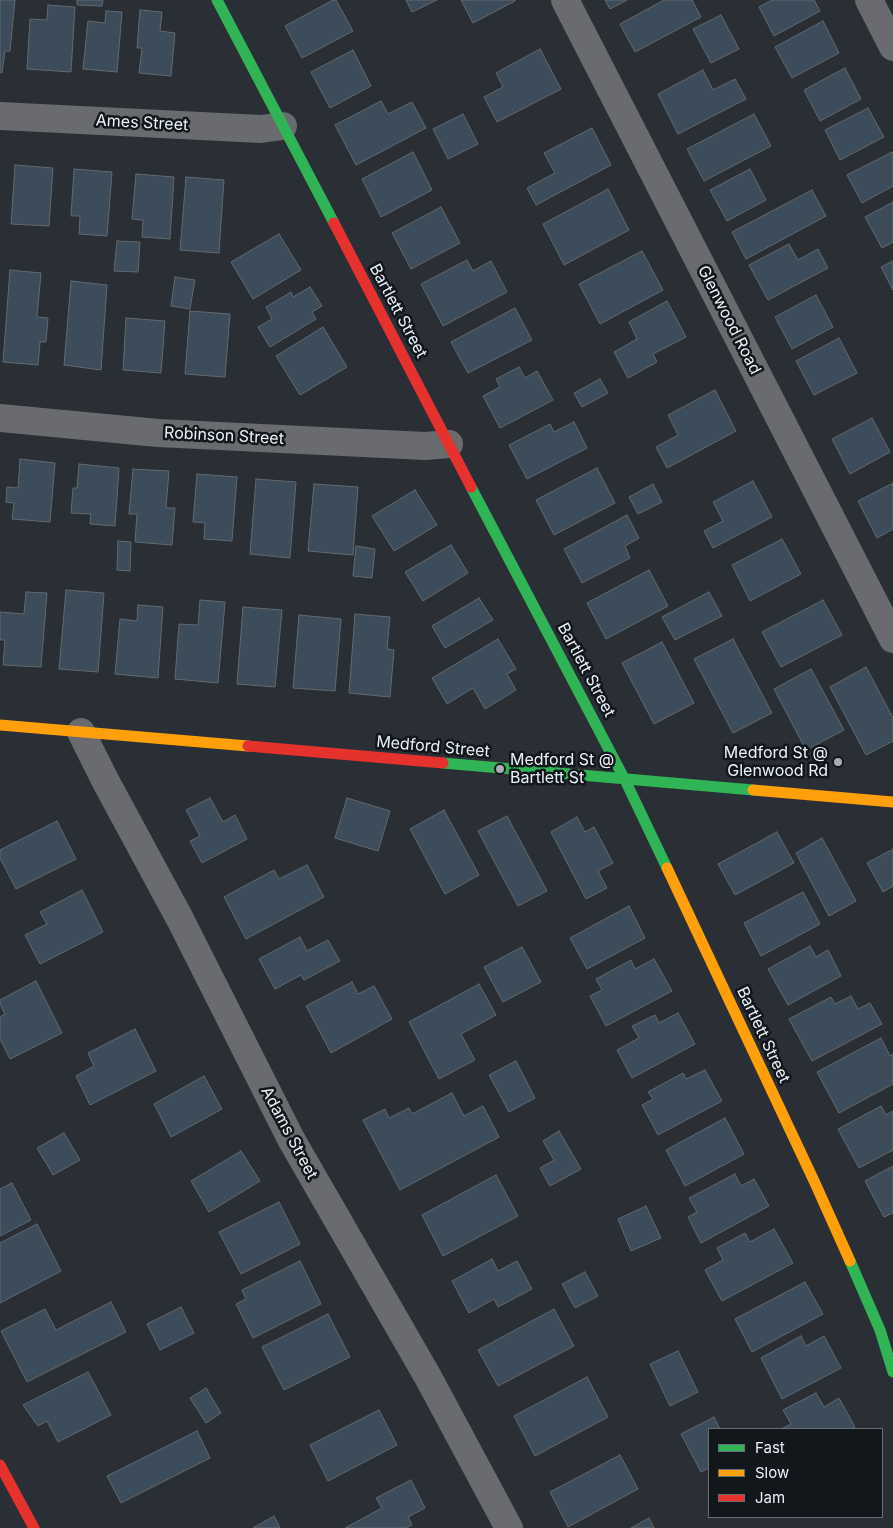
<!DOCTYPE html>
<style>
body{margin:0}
#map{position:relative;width:893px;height:1528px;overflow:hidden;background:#2a2f35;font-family:Inter,sans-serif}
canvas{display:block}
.legend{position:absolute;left:708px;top:1428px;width:175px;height:90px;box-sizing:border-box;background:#12171b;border:1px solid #696f74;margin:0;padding:6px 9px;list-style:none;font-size:15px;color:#ecf2f9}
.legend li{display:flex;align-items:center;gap:10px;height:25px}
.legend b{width:25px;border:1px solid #696f74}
</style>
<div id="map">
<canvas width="893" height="1528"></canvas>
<ul class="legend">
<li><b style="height:6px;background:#30b455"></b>Fast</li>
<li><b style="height:6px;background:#ff9f0a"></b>Slow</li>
<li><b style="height:6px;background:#e5322d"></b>Jam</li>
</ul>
</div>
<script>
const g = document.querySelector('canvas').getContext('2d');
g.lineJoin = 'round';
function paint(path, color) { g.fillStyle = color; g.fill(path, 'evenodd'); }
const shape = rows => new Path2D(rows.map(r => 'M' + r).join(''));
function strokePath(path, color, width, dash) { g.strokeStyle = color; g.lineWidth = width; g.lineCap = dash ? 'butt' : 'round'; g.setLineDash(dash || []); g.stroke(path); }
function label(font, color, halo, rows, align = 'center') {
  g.font = font + ' Inter,sans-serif'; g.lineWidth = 5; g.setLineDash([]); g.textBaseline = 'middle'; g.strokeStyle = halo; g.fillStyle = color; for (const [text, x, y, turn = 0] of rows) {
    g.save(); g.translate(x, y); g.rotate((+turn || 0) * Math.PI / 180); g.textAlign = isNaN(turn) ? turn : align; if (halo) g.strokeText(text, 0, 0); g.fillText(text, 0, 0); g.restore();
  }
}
const building = shape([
 [0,0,15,0,10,51,5,51,2,73,0,72,0,0],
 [77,0,103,0,102,6,77,5,77,0],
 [333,0,336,0,353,31,302,58,285,26,333,0],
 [406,0,437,0,412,12,406,0],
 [461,0,515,0,515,1,473,23,461,0],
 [605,0,627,0,610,9,605,0],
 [664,0,692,0,701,17,635,52,620,24,664,0],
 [772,0,814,0,820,11,774,36,759,7,772,0],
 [48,5,75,7,71,72,27,69,30,19,47,20,48,5],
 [140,10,162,12,160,31,175,33,171,76,139,73,142,48,137,48,140,10],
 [106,11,122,12,117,72,83,69,88,21,105,23,106,11],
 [721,15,739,49,711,63,693,29,721,15],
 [823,21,839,53,792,78,775,47,823,21],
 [540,49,561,89,497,122,484,97,503,87,496,73,540,49],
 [353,50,371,86,330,108,311,72,353,50],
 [845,68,861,99,820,121,804,90,845,68],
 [703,70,713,90,735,79,746,99,678,134,658,94,703,70],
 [381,101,388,114,412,102,426,128,356,165,335,125,381,101],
 [868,108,884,137,840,160,825,130,868,108],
 [463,114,478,144,448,159,433,129,463,114],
 [754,114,771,146,704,181,687,149,754,114],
 [592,128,611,165,536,205,527,188,555,173,544,153,592,128],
 [413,152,432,190,381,217,362,179,413,152],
 [892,152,893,154,893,186,862,203,847,175,892,152],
 [15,165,53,168,49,226,11,224,15,165],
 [74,169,112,172,107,236,79,234,80,216,71,216,74,169],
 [750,169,766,200,727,221,710,190,750,169],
 [136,174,174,177,170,239,142,237,143,220,132,219,136,174],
 [186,177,224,180,219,253,180,250,186,177],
 [608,189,629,230,564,265,543,224,608,189],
 [812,190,826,216,746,259,732,232,812,190],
 [893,202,893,242,882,248,865,217,893,202],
 [441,207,460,243,411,269,392,233,441,207],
 [279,234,301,270,253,299,231,262,279,234],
 [117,241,140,242,138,272,114,271,117,241],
 [789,244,798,260,818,249,828,268,768,300,749,265,789,244],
 [642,251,663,290,600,324,579,284,642,251],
 [467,260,473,271,491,261,507,292,443,326,421,284,467,260],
 [893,261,893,290,881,267,893,261],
 [10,270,41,273,37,317,48,318,46,342,40,342,38,365,3,362,10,270],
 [175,277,195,280,190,309,171,306,175,277],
 [71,281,107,285,101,370,64,365,71,281],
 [310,287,322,306,312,312,316,319,270,347,258,327,272,319,266,307,291,292,293,297,310,287],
 [816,295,833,327,792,349,775,317,816,295],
 [667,301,686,337,653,354,657,362,628,378,614,352,637,339,629,322,667,301],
 [515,308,532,340,468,373,451,342,515,308],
 [190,311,230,314,225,377,185,374,190,311],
 [126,318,165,321,161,373,123,370,126,318],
 [323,327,347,367,300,395,276,356,323,327],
 [839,338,857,373,814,395,796,361,839,338],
 [519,367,525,378,537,371,553,400,500,428,483,396,500,387,496,379,519,367],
 [600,379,608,393,582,407,574,393,600,379],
 [715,390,736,431,667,468,656,447,678,435,668,415,715,390],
 [872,418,890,452,850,474,832,439,872,418],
 [574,422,587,448,527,479,509,445,550,424,554,432,574,422],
 [20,459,55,463,50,522,12,519,14,503,6,502,7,487,18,488,20,459],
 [79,464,119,468,115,526,90,524,91,514,71,513,73,488,77,488,79,464],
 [597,468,615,503,554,535,536,500,597,468],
 [133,469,169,471,166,508,175,508,172,545,135,542,137,514,129,514,133,469],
 [197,474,237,477,232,541,204,539,205,523,193,522,197,474],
 [256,479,296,482,290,558,250,554,256,479],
 [753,481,772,517,713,548,704,531,723,521,713,502,753,481],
 [893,483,893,529,877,538,858,501,893,483],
 [314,484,358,487,353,555,308,551,314,484],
 [653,484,662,502,638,514,629,497,653,484],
 [415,490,437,525,394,551,372,516,415,490],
 [627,515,639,538,625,546,630,558,582,583,564,549,627,515],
 [782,539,801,574,750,601,732,565,782,539],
 [118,541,131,542,130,571,117,570,118,541],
 [451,545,468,573,423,601,405,572,451,545],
 [356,546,375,549,372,578,353,576,356,546],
 [649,570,668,606,606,639,587,603,649,570],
 [66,590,104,593,98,672,59,669,66,590],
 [26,592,47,593,41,667,3,665,5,640,0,640,0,612,24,614,26,592],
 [709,592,722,616,675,640,662,617,709,592],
 [479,598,493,620,445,648,432,626,479,598],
 [200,600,225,602,218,683,175,679,179,624,198,625,200,600],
 [823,600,842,635,781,667,762,632,823,600],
 [138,605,163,607,158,678,115,674,120,619,137,621,138,605],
 [243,607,282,610,275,687,237,684,243,607],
 [355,614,390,617,387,649,394,650,390,697,349,693,355,614],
 [299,615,341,619,335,691,293,688,299,615],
 [498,639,516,669,507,674,516,690,485,709,473,688,447,704,432,678,498,639],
 [733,639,772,713,733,733,694,659,733,639],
 [662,642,694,703,654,724,622,663,662,642],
 [866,667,893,718,893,741,866,755,830,687,866,667],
 [811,669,844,730,806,750,774,689,811,669],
 [210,798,223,822,235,815,247,839,202,863,190,841,200,836,186,810,210,798],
 [347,798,390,811,378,851,335,838,347,798],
 [444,810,479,875,445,894,410,829,444,810],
 [507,816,547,891,518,906,478,831,507,816],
 [577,817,585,832,594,827,613,863,598,871,607,888,586,899,551,832,577,817],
 [57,821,76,859,16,889,0,858,0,850,57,821],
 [777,832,794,863,735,895,718,864,777,832],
 [822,838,856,901,829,916,796,853,822,838],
 [893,849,893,886,883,892,867,863,893,849],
 [307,865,324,897,246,939,224,897,274,870,279,879,307,865],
 [82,890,103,932,40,964,25,935,47,924,40,912,82,890],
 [803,892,820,924,761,956,744,923,803,892],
 [629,906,645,938,587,969,570,938,629,906],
 [300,937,307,951,328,940,340,961,304,980,301,975,275,989,259,959,300,937],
 [810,946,816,957,828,950,841,976,788,1005,768,969,810,946],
 [522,947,541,982,503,1002,484,967,522,947],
 [654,959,672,991,606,1026,590,996,602,990,596,979,631,960,635,969,654,959],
 [36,981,62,1033,10,1059,0,1039,0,1017,5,1014,0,1004,0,1000,36,981],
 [352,982,358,994,374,986,392,1019,331,1053,306,1006,352,982],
 [479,984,496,1015,461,1034,475,1060,439,1079,409,1022,479,984],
 [851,996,858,1009,870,1003,882,1024,812,1061,789,1019,831,997,835,1004,851,996],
 [678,1013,695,1044,632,1078,617,1050,639,1038,632,1026,655,1015,659,1023,678,1013],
 [135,1029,156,1071,90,1105,76,1076,94,1066,88,1053,135,1029],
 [881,1038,890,1056,893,1054,893,1084,839,1113,817,1072,881,1038],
 [516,1061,535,1098,509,1112,489,1075,516,1061],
 [705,1070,722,1101,658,1135,642,1105,653,1099,648,1092,683,1073,686,1079,705,1070],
 [204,1076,222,1109,171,1137,154,1104,204,1076],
 [452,1093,464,1116,483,1106,499,1137,400,1190,363,1120,385,1109,389,1118,409,1108,412,1114,452,1093],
 [881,1106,886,1115,893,1111,893,1150,859,1168,838,1129,881,1106],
 [725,1118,744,1154,685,1186,666,1150,725,1118],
 [559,1131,581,1169,550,1186,540,1168,554,1160,543,1141,559,1131],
 [64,1133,80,1160,53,1175,37,1148,64,1133],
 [241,1151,260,1181,209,1212,191,1181,241,1151],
 [893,1166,893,1213,884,1217,865,1181,893,1166],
 [735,1174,741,1186,754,1179,769,1206,701,1243,688,1217,697,1212,689,1198,735,1174],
 [496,1175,518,1216,443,1256,422,1215,496,1175],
 [12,1183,31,1220,0,1236,0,1189,12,1183],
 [279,1202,300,1244,241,1274,219,1232,279,1202],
 [646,1206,661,1238,631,1251,618,1219,646,1206],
 [37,1224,61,1271,0,1303,0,1243,37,1224],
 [774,1229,793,1263,722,1301,705,1270,723,1260,717,1248,745,1233,750,1242,774,1229],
 [492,1259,498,1271,517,1261,532,1289,498,1307,494,1299,469,1313,452,1281,492,1259],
 [300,1261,321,1304,253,1338,236,1304,246,1299,242,1290,300,1261],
 [585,1272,598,1296,575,1308,562,1284,585,1272],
 [805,1282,823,1314,752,1352,735,1319,805,1282],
 [111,1302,126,1332,27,1382,1,1331,45,1309,56,1330,111,1302],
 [181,1307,194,1333,160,1350,147,1324,181,1307],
 [554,1309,574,1346,498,1386,478,1350,554,1309],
 [328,1314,350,1357,284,1390,262,1347,328,1314],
 [801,1336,806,1346,824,1336,841,1368,782,1399,761,1358,801,1336],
 [678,1351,698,1392,670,1406,650,1364,678,1351],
 [88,1372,111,1415,58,1442,47,1421,38,1426,23,1405,88,1372],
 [587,1377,608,1417,535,1456,514,1416,587,1377],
 [206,1388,221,1413,206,1423,190,1398,206,1388],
 [816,1393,824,1407,839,1398,855,1427,851,1429,781,1429,791,1424,783,1410,816,1393],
 [379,1410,397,1445,328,1481,310,1445,379,1410],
 [714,1417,720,1429,709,1429,709,1468,701,1472,681,1434,714,1417],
 [197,1431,210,1458,121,1503,107,1476,197,1431],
 [620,1455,638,1489,568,1527,550,1492,620,1455],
 [411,1480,425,1508,408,1517,412,1525,406,1528,345,1528,382,1508,376,1498,411,1480],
 [274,1516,280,1528,253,1528,274,1516],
 [649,1518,654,1528,631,1528,649,1518]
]);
paint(building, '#3c4c5a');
strokePath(building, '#64696f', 1);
strokePath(shape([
 [565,0,893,639],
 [869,0,893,47],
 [0,116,261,129,283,126],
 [0,418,158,433,425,446,449,444],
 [81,732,106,782,180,919,291,1139,428,1377,509,1528]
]), '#6a6b6e', 28);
strokePath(shape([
 [217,0,334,223],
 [471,487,625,780,667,868],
 [443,763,753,790],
 [850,1261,880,1330,893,1372]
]), '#30b455', 11);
strokePath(shape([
 [0,725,248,746],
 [753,790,893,802],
 [667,868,815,1183,850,1261]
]), '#ff9f0a', 11);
strokePath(shape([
 [334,223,471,487],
 [248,746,443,763],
 [0,1465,34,1528]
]), '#e5322d', 11);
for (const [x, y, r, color] of [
 [838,762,5,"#a8aeb4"],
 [500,769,5,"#a8aeb4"]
]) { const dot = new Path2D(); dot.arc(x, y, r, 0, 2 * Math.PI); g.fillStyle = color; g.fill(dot); strokePath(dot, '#12171b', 2); }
label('16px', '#ecf2f9', '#12171b', [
 ["Ames Street",142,123,3],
 ["Bartlett Street",398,311,62],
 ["Glenwood Road",729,320,63],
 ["Robinson Street",224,436,3],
 ["Bartlett Street",586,670,62],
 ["Medford Street",433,747,5],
 ["Bartlett Street",763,1035,65],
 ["Adams Street",289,1133,62]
]);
label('16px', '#ecf2f9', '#12171b', [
 ["Medford St @",828,753],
 ["Glenwood Rd",828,771],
 ["Medford St @",510,760,"left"],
 ["Bartlett St",510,778,"left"]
], 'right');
</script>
